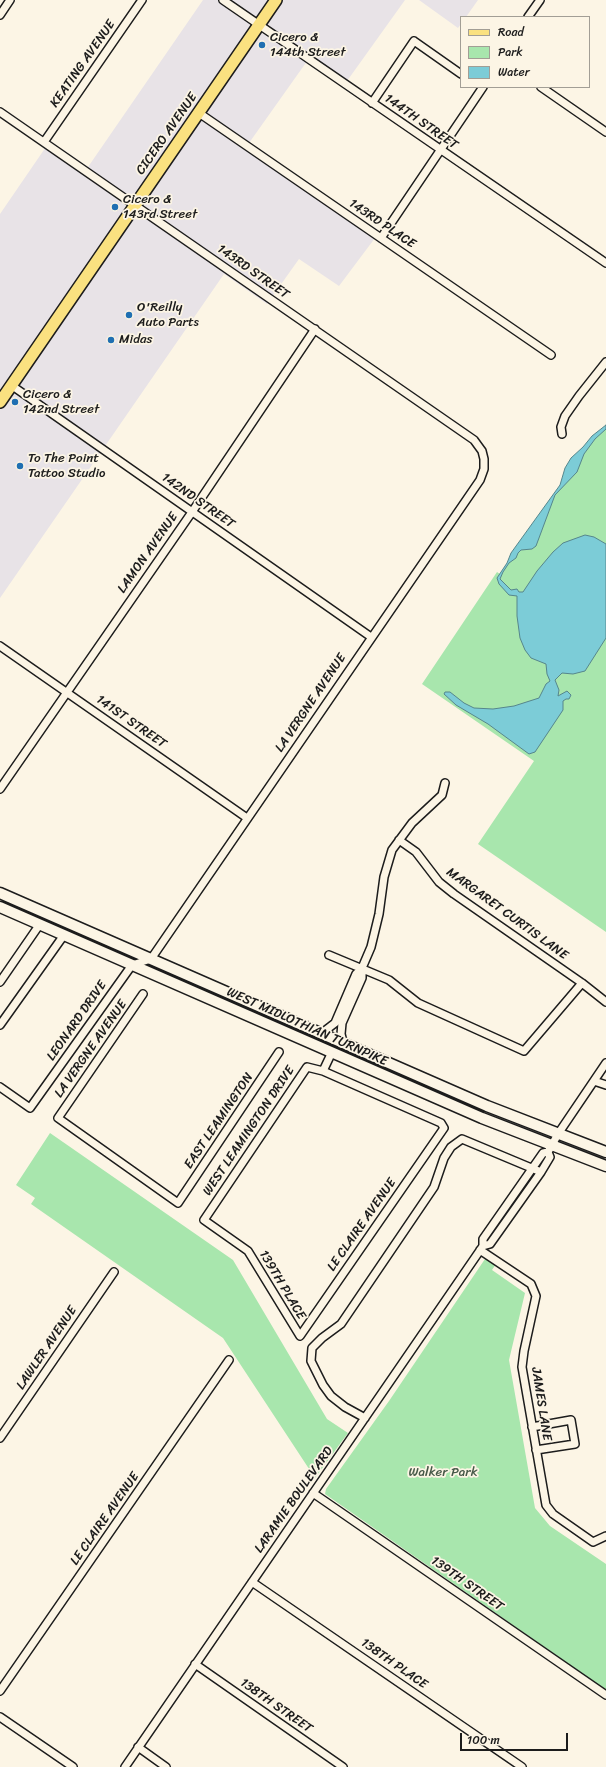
<!DOCTYPE html>
<style>
body{margin:0}
#map{position:relative;width:606px;height:1767px;overflow:hidden;background:#fcf5e5;font-family:Sriracha,sans-serif}
canvas{display:block}
.legend{position:absolute;left:460px;top:16px;width:130px;height:72px;box-sizing:border-box;background:#fcf5e5;border:1px solid #a29e95;margin:0;padding:5px 7px;list-style:none;font-size:12px;color:#1c1c1c}
.legend li{display:flex;align-items:center;gap:8px;height:20px}
.legend b{width:20px;border:1px solid #a29e95}
.scale{position:absolute;left:460px;top:1733px;width:108px;height:18px;box-sizing:border-box;border:2px solid #1c1c1c;border-top:0;padding-left:5px;font-size:12px;line-height:14px;white-space:nowrap;color:#1c1c1c;-webkit-text-stroke:3px #fcf5e5;paint-order:stroke}
</style>
<div id="map">
<canvas width="606" height="1767"></canvas>
<ul class="legend">
<li><b style="height:5px;background:#fae180"></b>Road</li>
<li><b style="height:11px;background:#a8e6ad"></b>Park</li>
<li><b style="height:11px;background:#7cccd7"></b>Water</li>
</ul>
<div class="scale">100 m</div>
</div>
<script>
const g = document.querySelector('canvas').getContext('2d');
g.lineJoin = 'round';
function paint(path, color) { g.fillStyle = color; g.fill(path, 'evenodd'); }
const shape = rows => new Path2D(rows.map(r => 'M' + r).join(''));
function strokePath(path, color, width, dash) { g.strokeStyle = color; g.lineWidth = width; g.lineCap = dash ? 'butt' : 'round'; g.setLineDash(dash || []); g.stroke(path); }
function label(font, color, halo, rows, align = 'center') {
  g.font = font + ' Sriracha,sans-serif'; g.lineWidth = 3.5; g.setLineDash([]); g.textBaseline = 'middle'; g.strokeStyle = halo; g.fillStyle = color; for (const [text, x, y, turn = 0] of rows) {
    g.save(); g.translate(x, y); g.rotate((+turn || 0) * Math.PI / 180); g.textAlign = isNaN(turn) ? turn : align; if (halo) g.strokeText(text, 0, 0); g.fillText(text, 0, 0); g.restore();
  }
}
paint(shape([
 [203,0,405,0,347,81,310,57,249,143,378,234,339,286,299,259,267,304,224,274,0,598,0,214,50,141,88,167],
 [419,0,478,0,466,17,461,17,461,24,458,28]
]), '#e8e3e7');
paint(shape([
 [606,427,606,932,478,844,534,761,422,684,497,572,500,574,550,503,554,494,561,485,567,468],
 [50,1133,233,1260,327,1419,348,1433,315,1478,223,1338,31,1204,35,1198,16,1185],
 [485,1259,488,1259,496,1264,492,1270,525,1293,509,1360,535,1508,550,1526,606,1564,606,1690,325,1494,326,1489,389,1401]
]), '#a8e6ad');
const water = shape([
 [606,425,606,429,595,439,584,454,577,472,555,495,536,546,532,549,521,550,518,553,516,558,509,563,503,572,500,579,511,590,517,589,519,592,523,592,537,571,553,552,563,543,585,535,594,537,606,544,606,638,585,671,573,674,562,673,555,680,559,690,558,696,567,691,571,695,569,699,566,699,563,701,563,710,535,752,529,754,488,724,456,705,444,694,445,692,450,692,464,703,474,708,493,709,514,706,539,698,546,684,550,681,547,674,546,664,531,658,525,650,520,638,517,616,517,596,509,595,499,584,497,578,507,563,511,553,560,485,565,468,571,458,583,447,592,436,606,425]
]);
paint(water, '#7cccd7');
strokePath(water, '#56868c', 1);
const minor = shape([
 [223,0,606,263],
 [0,15,10,0],
 [528,17,540,0],
 [541,87,606,132],
 [372,103,414,41,461,74],
 [0,112,474,440,482,451,484,459,484,469,480,480,151,959,132,965,30,1108,0,1087],
 [199,113,551,355],
 [44,142,142,0],
 [381,238,483,87],
 [11,385,371,637],
 [562,434,561,427,565,416,579,396,606,362],
 [0,646,247,818],
 [0,789,192,512,315,329],
 [399,840,416,852,439,882,454,894,582,983,606,1002],
 [329,955,389,980,418,1003,524,1051,582,983],
 [0,982,40,924],
 [143,994,58,1118,178,1203,279,1052],
 [0,1025,64,935],
 [322,1033,335,1023,356,974,362,968,371,947,379,914,384,877,392,850,412,823,442,795,445,783],
 [343,1042,341,1034,342,1023,362,978,362,968],
 [323,1071,441,1123,444,1128,300,1336,248,1251,204,1220,307,1067,323,1071,332,1052],
 [594,1081,606,1085],
 [483,1246,490,1244,541,1172,550,1157,548,1152,558,1134,606,1063],
 [480,1250,531,1284,536,1296,524,1351,522,1367,546,1505,553,1514,593,1542,606,1536],
 [365,1418,345,1407,331,1396,323,1385,311,1361,312,1348,322,1338,341,1324,434,1187,444,1158,451,1147,462,1139,541,1172],
 [532,1427,571,1420,575,1444,536,1450],
 [0,1438,114,1272],
 [313,1493,606,1695],
 [252,1582,522,1767],
 [195,1664,343,1767],
 [0,1691,229,1360],
 [0,1717,73,1767],
 [138,1747,166,1767],
 [125,1767,483,1246,483,1239,543,1153,548,1152]
]);
const secondary = shape([
 [0,893,487,1106,606,1152],
 [0,907,482,1118,606,1166]
]);
const primary = shape([
 [0,402,276,0]
]);
strokePath(minor, '#1c1c1c', 10);
strokePath(secondary, '#1c1c1c', 13);
strokePath(primary, '#1c1c1c', 14);
strokePath(minor, '#fcf5e5', 7);
strokePath(secondary, '#fcf5e5', 10);
strokePath(primary, '#fae180', 11);
for (const [x, y, r, color] of [
 [262,45,4,"#1f6fb2"],
 [115,207,4,"#1f6fb2"],
 [129,315,4,"#1f6fb2"],
 [111,340,4,"#1f6fb2"],
 [15,402,4,"#1f6fb2"],
 [20,466,4,"#1f6fb2"]
]) { const dot = new Path2D(); dot.arc(x, y, r, 0, 2 * Math.PI); g.fillStyle = color; g.fill(dot); strokePath(dot, '#fcf5e5', 1.5); }
label('13px', '#1c1c1c', '#fcf5e5', [
 ["Cicero &",270,38],
 ["144th Street",270,53],
 ["Cicero &",123,200],
 ["143rd Street",123,215],
 ["O'Reilly",137,308],
 ["Auto Parts",137,323],
 ["Midas",119,340],
 ["Cicero &",23,395],
 ["142nd Street",23,410],
 ["To The Point",28,459],
 ["Tattoo Studio",28,474]
], 'left');
label('13px', '#1c1c1c', '#fcf5e5', [
 ["KEATING AVENUE",83,64,-55],
 ["144TH STREET",421,122,35],
 ["CICERO AVENUE",167,134,-55],
 ["143RD PLACE",382,224,34],
 ["143RD STREET",253,272,35],
 ["142ND STREET",198,501,35],
 ["LAMON AVENUE",148,553,-55],
 ["LA VERGNE AVENUE",311,703,-56],
 ["141ST STREET",131,722,35],
 ["MARGARET CURTIS LANE",507,914,36],
 ["LEONARD DRIVE",77,1021,-55],
 ["WEST MIDLOTHIAN TURNPIKE",307,1027,24],
 ["LA VERGNE AVENUE",91,1049,-55],
 ["EAST LEAMINGTON",219,1121,-56],
 ["WEST LEAMINGTON DRIVE",249,1131,-56],
 ["LE CLAIRE AVENUE",362,1225,-55],
 ["139TH PLACE",282,1285,59],
 ["LAWLER AVENUE",47,1348,-56],
 ["JAMES LANE",541,1404,81],
 ["LARAMIE BOULEVARD",294,1500,-55],
 ["LE CLAIRE AVENUE",105,1519,-55],
 ["139TH STREET",467,1584,35],
 ["138TH PLACE",394,1664,35],
 ["138TH STREET",276,1706,35]
]);
label('13px', '#465948', '#fcf5e5', [
 ["Walker Park",443,1473]
]);
</script>
